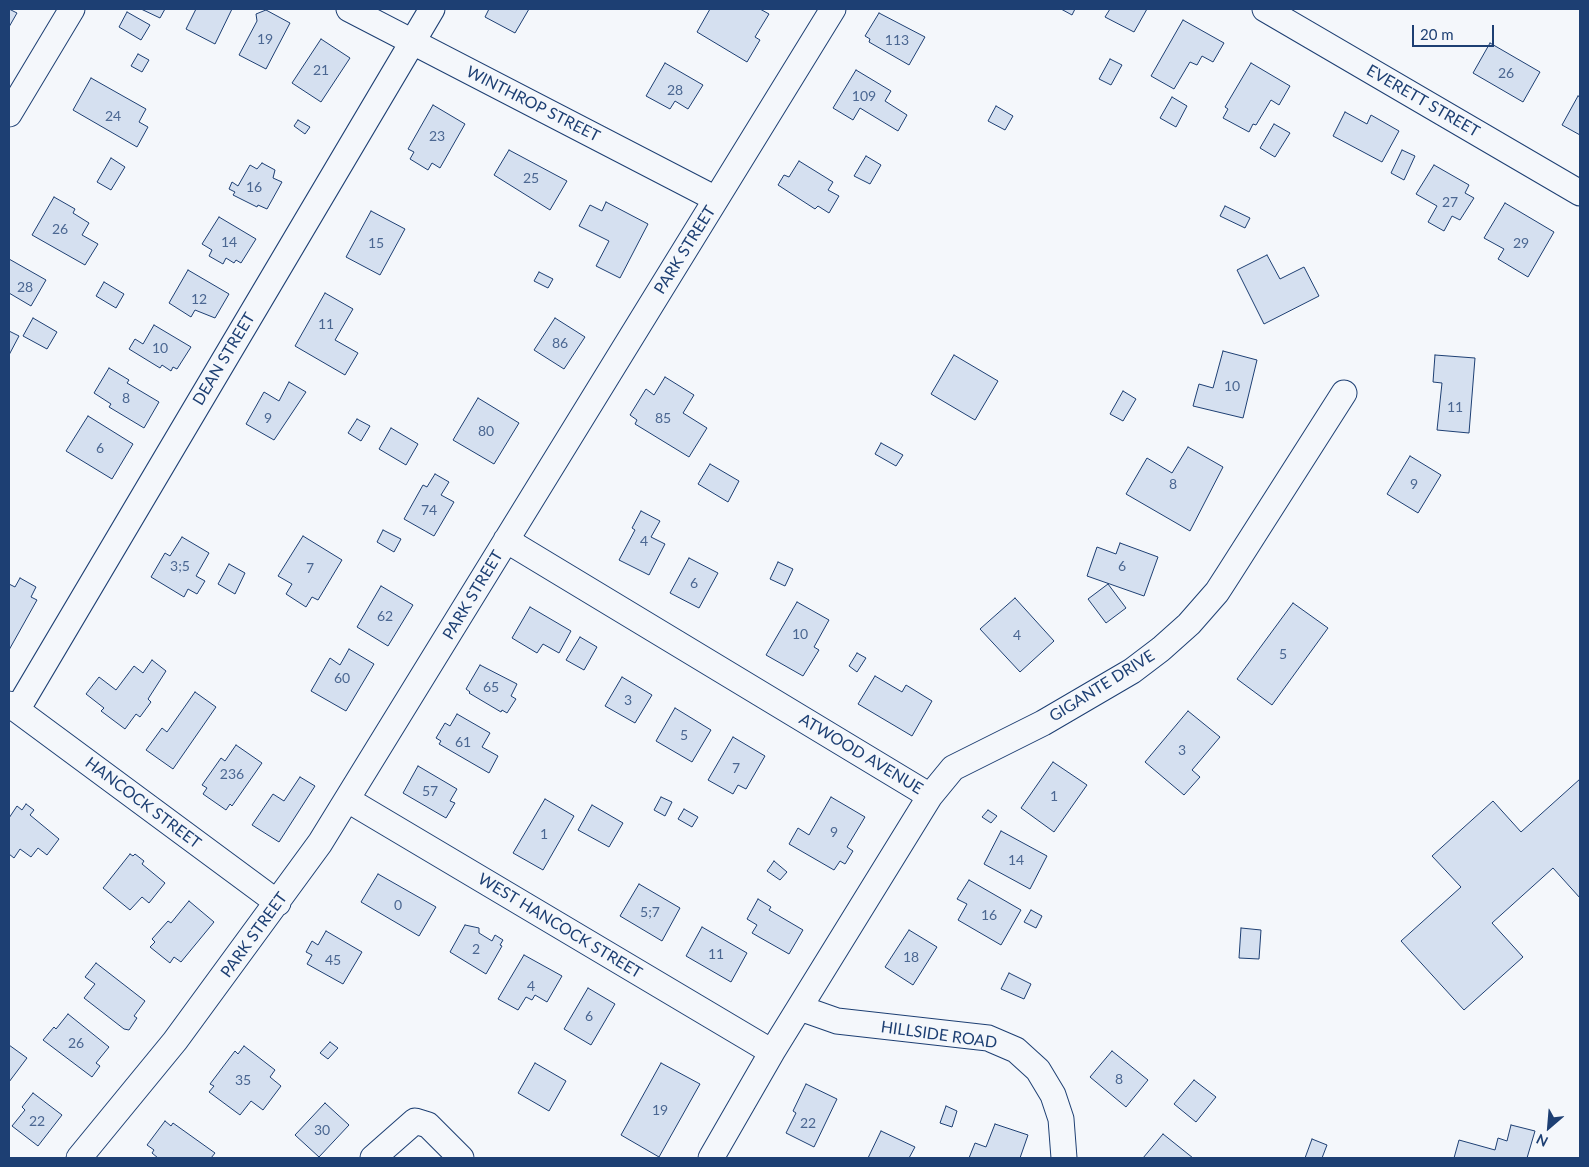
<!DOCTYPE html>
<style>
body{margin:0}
#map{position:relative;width:1589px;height:1167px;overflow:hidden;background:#f4f7fb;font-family:Lato,sans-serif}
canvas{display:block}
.frame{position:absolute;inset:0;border:10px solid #1d3f73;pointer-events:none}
.north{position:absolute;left:1524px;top:1102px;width:50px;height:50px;-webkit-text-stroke:4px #f4f7fb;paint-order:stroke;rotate:207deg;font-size:14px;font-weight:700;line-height:20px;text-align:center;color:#1d3f73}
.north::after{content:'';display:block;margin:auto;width:18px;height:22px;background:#1d3f73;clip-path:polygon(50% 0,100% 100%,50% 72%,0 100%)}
.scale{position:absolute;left:1412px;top:25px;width:82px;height:22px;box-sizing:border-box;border:2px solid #1d3f73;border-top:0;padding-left:6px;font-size:15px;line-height:18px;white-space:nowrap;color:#1d3f73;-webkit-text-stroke:4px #f4f7fb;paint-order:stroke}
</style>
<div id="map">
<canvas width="1589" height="1167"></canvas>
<div class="frame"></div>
<div class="north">N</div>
<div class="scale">20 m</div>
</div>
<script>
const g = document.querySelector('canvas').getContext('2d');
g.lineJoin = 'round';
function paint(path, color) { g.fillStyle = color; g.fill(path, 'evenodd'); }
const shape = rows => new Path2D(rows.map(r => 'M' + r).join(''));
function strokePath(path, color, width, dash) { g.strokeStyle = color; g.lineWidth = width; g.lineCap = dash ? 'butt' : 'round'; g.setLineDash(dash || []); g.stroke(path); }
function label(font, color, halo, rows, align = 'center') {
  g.font = font + ' Lato,sans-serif'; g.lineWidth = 4; g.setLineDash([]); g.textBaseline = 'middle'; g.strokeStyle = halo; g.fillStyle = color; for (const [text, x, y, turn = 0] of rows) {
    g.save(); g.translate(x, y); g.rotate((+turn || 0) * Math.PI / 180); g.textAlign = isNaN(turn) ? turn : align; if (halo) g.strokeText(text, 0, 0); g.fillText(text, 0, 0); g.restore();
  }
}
const building = shape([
 [9,9,17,13,9,27,9,9],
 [141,9,165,9,160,18,141,9],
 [196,9,232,9,215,44,186,29,196,9],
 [489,9,529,9,515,33,485,17,489,9],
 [710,9,760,9,769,14,755,37,760,40,747,62,697,32,710,9],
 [1061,9,1075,9,1072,15,1061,9],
 [1110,9,1147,9,1134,32,1105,17,1110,9],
 [266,10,290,23,266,69,239,55,257,21,256,14,266,10],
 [127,12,150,25,141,40,119,27,127,12],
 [879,13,925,37,909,65,869,42,870,39,865,36,879,13],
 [1183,20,1224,43,1213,62,1202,56,1197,65,1190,62,1174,89,1151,76,1183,20],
 [321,39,350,58,321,102,292,83,321,39],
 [1490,43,1540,72,1523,102,1473,73,1490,43],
 [138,54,149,60,142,72,131,66,138,54],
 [1110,59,1122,65,1111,85,1099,79,1110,59],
 [665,63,703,85,688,109,675,101,670,109,646,96,665,63],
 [1251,63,1290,86,1279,105,1271,100,1256,125,1253,124,1249,132,1223,118,1228,109,1225,107,1251,63],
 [856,70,891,91,885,101,907,115,898,131,860,108,853,120,833,108,856,70],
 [91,78,146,109,139,122,148,127,137,147,73,110,91,78],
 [1578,96,1580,97,1580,135,1562,125,1578,96],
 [1172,97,1187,106,1176,127,1160,118,1172,97],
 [433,105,465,124,440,168,432,163,428,170,410,159,414,152,408,149,433,105],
 [996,106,1013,116,1005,130,988,121,996,106],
 [1345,112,1367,124,1371,115,1399,131,1382,162,1333,136,1345,112],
 [298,120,310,127,305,134,294,126,298,120],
 [1274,124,1290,133,1275,157,1260,148,1274,124],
 [509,150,567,181,550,210,494,175,509,150],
 [1402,150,1415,156,1404,180,1391,173,1402,150],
 [866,156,881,165,870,184,854,176,866,156],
 [111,158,125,167,111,190,97,182,111,158],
 [799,161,833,182,828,190,839,196,829,213,818,206,815,209,778,185,784,175,789,177,799,161],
 [262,163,275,170,273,178,282,182,267,209,258,205,257,207,233,195,235,192,229,189,232,182,238,186,250,165,257,169,262,163],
 [1434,165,1469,185,1465,193,1474,198,1460,220,1452,216,1444,231,1428,222,1437,206,1416,194,1434,165],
 [54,197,75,209,73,213,89,223,82,235,98,244,85,265,32,235,54,197],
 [606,202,648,224,620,278,596,266,609,241,579,226,590,205,602,211,606,202],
 [1505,203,1554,232,1528,277,1498,259,1504,249,1484,238,1505,203],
 [1225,206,1250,218,1245,228,1220,216,1225,206],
 [371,211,405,229,380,275,346,257,371,211],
 [219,217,256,239,241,263,236,260,234,263,226,258,223,264,209,256,212,250,202,244,219,217],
 [1267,255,1280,279,1304,267,1319,296,1264,324,1237,270,1267,255],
 [9,259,46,280,31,306,9,293,9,259],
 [188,270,229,294,215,318,195,310,191,317,169,303,188,270],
 [539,272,553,279,548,288,534,281,539,272],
 [104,282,124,294,116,308,96,296,104,282],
 [325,293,353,309,335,340,358,353,345,375,295,346,325,293],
 [33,318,57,332,47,349,23,336,33,318],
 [555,318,585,337,564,369,534,350,555,318],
 [154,325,191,347,177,369,173,367,171,371,162,365,160,368,129,349,135,339,143,344,154,325],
 [9,331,19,336,9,355,9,331],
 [1223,351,1257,360,1243,418,1193,406,1199,384,1213,388,1223,351],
 [954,355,998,381,975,420,931,394,954,355],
 [1435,355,1475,358,1469,433,1437,430,1442,383,1433,382,1435,355],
 [109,368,129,380,127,383,159,402,144,428,109,407,111,404,94,393,109,368],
 [665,377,694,395,683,413,707,428,689,457,635,424,637,420,630,415,646,389,654,395,665,377],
 [289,382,306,392,274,440,246,424,264,392,279,401,289,382],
 [1123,391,1136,399,1123,421,1110,414,1123,391],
 [478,398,519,423,494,464,453,440,478,398],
 [88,416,133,444,112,479,66,451,88,416],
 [357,419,370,426,361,441,348,433,357,419],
 [391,428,418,444,406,465,379,449,391,428],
 [881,443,903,455,896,466,875,454,881,443],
 [1188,447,1223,467,1190,531,1126,494,1147,458,1172,473,1188,447],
 [1410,456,1441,475,1418,513,1387,494,1410,456],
 [710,464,739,481,728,502,698,484,710,464],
 [435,474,449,482,441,495,454,502,434,536,404,519,423,485,427,487,435,474],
 [641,511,660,521,651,537,665,544,649,575,619,560,635,530,632,528,641,511],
 [383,530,401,539,394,552,377,542,383,530],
 [303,536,342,560,318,600,312,597,306,607,286,594,292,584,278,576,303,536],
 [182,537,209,553,196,576,205,581,197,594,188,589,184,597,151,577,165,553,170,556,182,537],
 [1120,543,1158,557,1144,596,1087,576,1097,547,1116,554,1120,543],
 [689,558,718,573,699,608,670,593,689,558],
 [778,562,793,569,785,586,770,579,778,562],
 [229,564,245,573,235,594,218,584,229,564],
 [20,578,36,587,31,597,37,600,9,650,9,584,15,587,20,578],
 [1108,584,1126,608,1106,623,1088,599,1108,584],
 [381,586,413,605,388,646,357,627,381,586],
 [1015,598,1054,641,1020,672,980,629,1015,598],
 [797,602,829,620,814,647,819,650,803,676,766,655,797,602],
 [1293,603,1328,628,1272,705,1237,679,1293,603],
 [530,607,571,631,559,653,543,644,537,653,512,638,530,607],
 [580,637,597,647,584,670,566,660,580,637],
 [349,649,374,664,346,711,311,691,330,658,340,665,349,649],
 [857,653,866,658,857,672,849,666,857,653],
 [152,660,166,671,148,699,151,702,140,717,136,714,125,729,101,711,104,708,86,694,99,677,116,690,134,666,143,673,152,660],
 [480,665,517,684,511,696,516,699,507,713,502,710,501,712,469,693,470,692,466,689,480,665],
 [875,676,902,692,906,685,932,701,912,736,858,704,875,676],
 [622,677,652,695,635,723,605,706,622,677],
 [195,692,216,707,173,769,146,750,162,728,167,732,195,692],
 [675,708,711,730,692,762,656,741,675,708],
 [1188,711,1220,737,1192,770,1200,777,1184,795,1145,762,1188,711],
 [457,714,490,733,482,747,498,756,489,773,439,744,441,741,436,738,445,723,450,726,457,714],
 [733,737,765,756,746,789,738,785,733,794,708,780,733,737],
 [236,745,262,763,232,806,230,804,226,810,203,794,207,788,202,785,221,758,225,761,236,745],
 [1053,762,1087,785,1054,832,1021,808,1053,762],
 [418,766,457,789,450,801,455,803,446,818,403,793,418,766],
 [300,777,315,786,279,842,252,825,273,794,284,801,300,777],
 [1580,779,1580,898,1553,868,1492,923,1523,957,1464,1010,1401,941,1461,887,1432,856,1493,801,1521,832,1580,779],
 [661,797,672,802,665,816,654,810,661,797],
 [831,797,865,817,847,847,853,851,845,864,840,861,834,870,789,844,798,828,809,835,831,797],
 [545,799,574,816,543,870,513,853,545,799],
 [26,804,34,810,30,815,59,839,47,855,38,848,31,857,20,849,14,858,9,854,9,818,17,806,22,810,26,804],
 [592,805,623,823,609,847,578,830,592,805],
 [684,809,698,817,692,827,678,819,684,809],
 [988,810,997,816,991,823,982,817,988,810],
 [1001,831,1047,856,1030,889,984,864,1001,831],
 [130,854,133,856,135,854,144,861,142,864,165,883,149,903,142,897,130,910,103,888,130,854],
 [774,861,787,872,780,880,767,871,774,861],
 [378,874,436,907,419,936,361,902,378,874],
 [969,880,1021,910,1001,945,958,920,967,904,957,899,969,880],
 [639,884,680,908,662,941,620,916,639,884],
 [758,899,771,907,769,910,803,930,789,954,752,933,757,925,747,919,758,899],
 [189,901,214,922,181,962,174,957,170,963,150,947,155,942,152,939,168,921,171,923,189,901],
 [1031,910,1042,916,1036,928,1024,922,1031,910],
 [465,925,479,928,479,933,492,941,495,935,503,940,500,945,502,946,486,974,450,952,465,925],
 [702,927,747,953,731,982,686,956,702,927],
 [1241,928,1261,930,1259,959,1239,958,1241,928],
 [909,930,937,947,913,985,885,967,909,930],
 [326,931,362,952,343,984,307,964,312,955,306,952,312,941,318,945,326,931],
 [524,955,562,976,547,1002,535,995,532,1000,526,997,518,1010,498,999,524,955],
 [96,963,145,1001,134,1016,137,1018,129,1030,124,1029,84,998,95,984,85,977,96,963],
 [1009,973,1031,984,1024,999,1001,989,1009,973],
 [588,988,615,1004,591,1045,564,1029,588,988],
 [68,1014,109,1047,96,1063,100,1066,92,1077,43,1040,54,1027,56,1029,68,1014],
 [330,1042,338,1048,328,1059,320,1053,330,1042],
 [9,1045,27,1058,9,1082,9,1045],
 [244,1046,275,1070,270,1077,281,1086,263,1110,251,1101,240,1115,209,1092,214,1086,210,1084,235,1051,238,1054,244,1046],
 [1112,1051,1148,1080,1126,1107,1090,1077,1112,1051],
 [535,1063,566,1081,549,1111,518,1093,535,1063],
 [661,1063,700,1084,659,1157,621,1135,661,1063],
 [1194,1080,1216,1097,1196,1122,1174,1104,1194,1080],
 [806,1084,837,1099,814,1147,786,1133,796,1113,793,1111,806,1084],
 [33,1093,62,1115,38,1146,12,1126,25,1110,22,1107,33,1093],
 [325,1103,349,1125,319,1157,295,1135,325,1103],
 [946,1106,957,1111,952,1127,940,1123,946,1106],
 [165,1121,171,1126,173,1123,215,1153,211,1158,158,1158,152,1153,154,1150,147,1145,165,1121],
 [995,1124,1028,1135,1020,1158,969,1158,975,1143,986,1147,995,1124],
 [1511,1125,1535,1131,1527,1158,1454,1158,1459,1140,1495,1150,1498,1138,1507,1141,1511,1125],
 [881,1131,915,1147,909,1158,868,1158,881,1131],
 [1163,1134,1193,1158,1143,1158,1163,1134],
 [1312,1139,1327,1145,1322,1158,1305,1158,1312,1139]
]);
paint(building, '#d5e0f0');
strokePath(building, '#1d3f73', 1);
const street = shape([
 [349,9,716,199],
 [1265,9,1580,193],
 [9,114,72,9],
 [506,540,930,796,772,1052,711,1158],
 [9,704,278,903],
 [17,710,432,9],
 [930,796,953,768,1043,723,1132,671,1161,649,1189,624,1217,592,1228,575,1344,393],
 [348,800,772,1052],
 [800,1008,837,1021,988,1038,1016,1050,1038,1070,1053,1095,1061,1119,1064,1158],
 [79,1158,175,1041,320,843,833,9],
 [373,1158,415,1121,428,1125,461,1158]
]);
strokePath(street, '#1d3f73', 27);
strokePath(street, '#f4f7fb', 25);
label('14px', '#4b6792', null, [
 ["19",265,39],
 ["113",897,40],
 ["21",321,70],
 ["26",1506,73],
 ["28",675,90],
 ["109",864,96],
 ["24",113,116],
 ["23",437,136],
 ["25",531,178],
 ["16",254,187],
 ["27",1450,202],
 ["26",60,229],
 ["14",229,242],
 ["15",376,243],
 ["29",1521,243],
 ["28",25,287],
 ["12",199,299],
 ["11",326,324],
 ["86",560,343],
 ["10",160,348],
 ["10",1232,386],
 ["8",126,398],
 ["11",1455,407],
 ["9",268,418],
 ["85",663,418],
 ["80",486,431],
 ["6",100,448],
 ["8",1173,484],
 ["9",1414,484],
 ["74",429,510],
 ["4",644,541],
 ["3;5",180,566],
 ["6",1122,566],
 ["7",310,568],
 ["6",694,583],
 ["62",385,616],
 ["10",800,634],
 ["4",1017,635],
 ["5",1283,654],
 ["60",342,678],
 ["65",491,687],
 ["3",628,700],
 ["5",684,735],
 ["61",463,742],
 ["3",1182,750],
 ["7",736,768],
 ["236",232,774],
 ["57",430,791],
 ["1",1054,796],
 ["9",834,832],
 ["1",544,834],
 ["14",1016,860],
 ["0",398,905],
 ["5;7",650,912],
 ["16",989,915],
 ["2",476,949],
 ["11",716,954],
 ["18",911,957],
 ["45",333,960],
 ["4",531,986],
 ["6",589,1016],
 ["26",76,1043],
 ["8",1119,1079],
 ["35",243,1080],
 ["19",660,1110],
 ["22",37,1121],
 ["22",808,1123],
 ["30",322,1130]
]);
label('16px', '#1d3f73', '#f4f7fb', [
 ["EVERETT STREET",1423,101,30],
 ["WINTHROP STREET",533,104,27],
 ["PARK STREET",685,250,-58],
 ["DEAN STREET",224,359,-59],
 ["PARK STREET",473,595,-59],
 ["GIGANTE DRIVE",1102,686,-32],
 ["ATWOOD AVENUE",861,754,31],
 ["HANCOCK STREET",143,803,37],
 ["WEST HANCOCK STREET",560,926,31],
 ["PARK STREET",254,935,-54],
 ["HILLSIDE ROAD",939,1035,8]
]);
</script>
